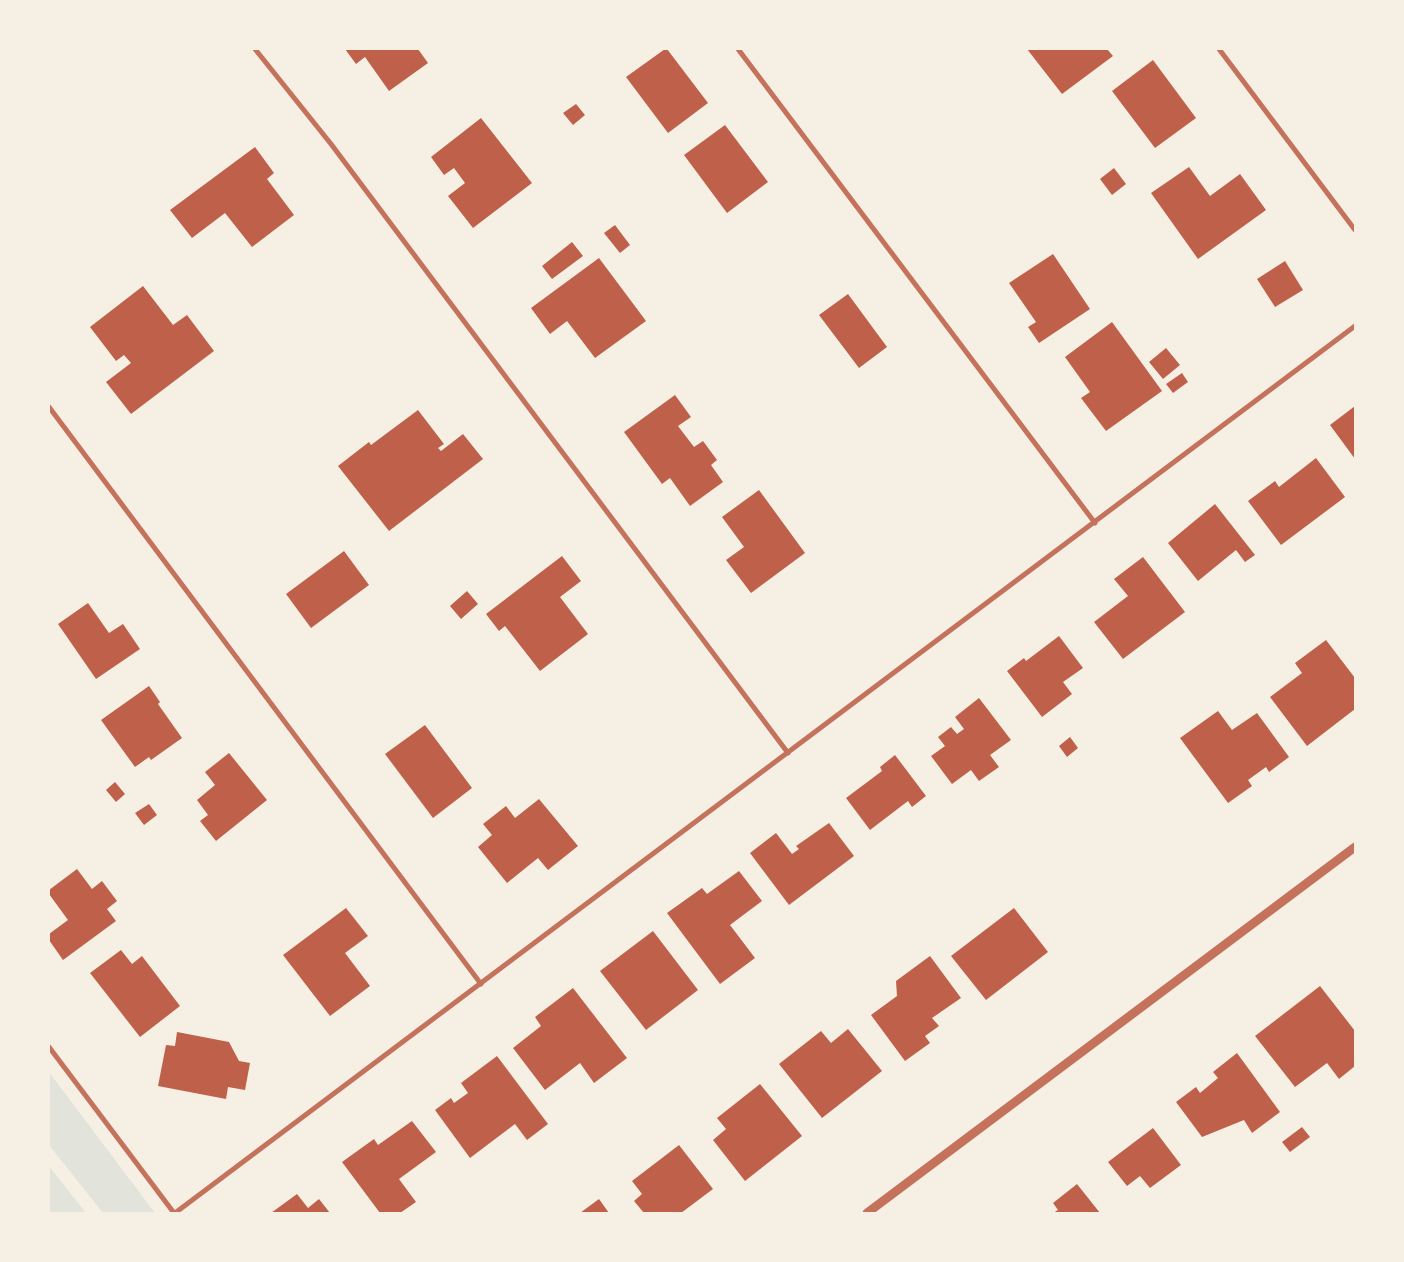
<!DOCTYPE html>
<style>
body{margin:0}
#map{position:relative;width:1404px;height:1262px;overflow:hidden;background:#f6efe4;font-family:Commissioner,sans-serif}
canvas{display:block}
.frame{position:absolute;inset:0;border:50px solid #f6efe4;pointer-events:none}
</style>
<div id="map">
<canvas width="1404" height="1262"></canvas>
<div class="frame"></div>
</div>
<script>
const g = document.querySelector('canvas').getContext('2d');
g.lineJoin = 'round';
function paint(path, color) { g.fillStyle = color; g.fill(path, 'evenodd'); }
const shape = rows => new Path2D(rows.map(r => 'M' + r).join(''));
function strokePath(path, color, width, dash) { g.strokeStyle = color; g.lineWidth = width; g.lineCap = dash ? 'butt' : 'round'; g.setLineDash(dash || []); g.stroke(path); }
paint(shape([
 [49,1072,155,1213,103,1213,49,1145],
 [49,1166,86,1213,49,1213]
]), '#e2e4dc');
paint(shape([
 [345,49,418,49,428,63,389,91,365,57,356,64],
 [665,49,667,49,708,103,668,133,626,77],
 [1027,49,1107,49,1113,56,1062,94],
 [1153,60,1196,118,1155,148,1112,91],
 [576,104,585,115,573,125,563,113],
 [481,118,532,183,473,228,448,196,465,183,454,168,444,175,431,157],
 [725,125,768,182,727,213,684,155],
 [255,147,274,173,267,179,294,215,252,247,225,213,192,238,170,210],
 [1189,167,1210,196,1240,174,1266,210,1198,259,1151,193],
 [1114,168,1126,184,1112,195,1100,179],
 [615,225,630,245,620,253,604,233],
 [572,242,583,256,552,279,542,266],
 [1053,254,1090,309,1039,343,1028,327,1036,322,1009,283],
 [599,258,646,321,595,358,567,321,550,334,531,308],
 [1285,261,1303,290,1275,307,1257,279],
 [143,286,173,325,187,315,214,351,131,414,106,382,131,363,124,355,116,361,90,327],
 [848,294,887,347,859,368,819,315],
 [1112,322,1162,391,1106,431,1081,398,1090,392,1065,357],
 [1166,348,1180,365,1163,379,1149,362],
 [1182,373,1188,382,1173,393,1166,384],
 [675,395,691,417,678,426,694,447,703,441,717,460,711,465,723,482,690,506,670,478,662,484,624,432],
 [1355,406,1355,459,1330,425],
 [418,410,444,444,438,448,441,451,463,434,483,459,389,531,338,466,369,442,371,445],
 [1316,458,1345,497,1281,545,1248,501,1275,481,1279,487],
 [759,490,805,553,751,593,726,560,744,547,722,517],
 [1215,504,1255,555,1245,562,1236,550,1198,581,1168,543],
 [344,551,369,585,311,628,286,594],
 [562,556,581,581,560,597,588,634,540,671,505,626,499,631,486,614],
 [1143,557,1185,612,1123,659,1094,622,1128,596,1114,579],
 [467,591,478,604,461,619,450,606],
 [88,603,109,633,123,624,140,649,96,679,58,624],
 [1059,636,1083,668,1063,682,1072,694,1042,717,1007,671,1024,658,1026,661],
 [1326,640,1355,678,1355,709,1307,746,1270,697,1302,673,1295,663],
 [149,686,160,702,158,704,182,738,151,760,149,757,135,767,101,720],
 [979,698,1011,740,990,755,999,767,979,781,971,770,952,784,931,756,945,746,938,737,951,727,957,734,964,729,955,717],
 [1218,711,1232,730,1257,713,1289,757,1269,772,1266,767,1248,780,1252,786,1228,803,1180,738],
 [425,725,472,788,433,818,385,754],
 [1070,737,1078,748,1067,757,1059,746],
 [229,753,267,800,216,841,200,821,208,815,197,800,215,785,205,772],
 [895,755,926,796,912,807,908,801,870,830,846,798,882,771,880,767],
 [115,782,125,794,116,802,106,790],
 [539,799,578,846,548,870,538,858,507,883,478,847,492,835,483,824,506,806,515,818],
 [149,804,157,815,144,825,135,813],
 [829,823,854,856,789,905,750,853,776,833,792,854,799,849,796,846],
 [77,869,92,889,102,881,117,901,107,909,116,921,63,960,49,940,49,934,68,920,49,894,49,890],
 [739,871,762,901,730,925,755,958,720,984,667,913,702,888,707,894],
 [346,908,368,936,345,953,370,986,330,1016,283,955],
 [1014,908,1048,952,986,1000,951,956],
 [653,931,698,990,646,1030,600,971],
 [121,950,132,964,142,956,180,1006,140,1037,90,973],
 [930,956,961,998,932,1018,939,1026,925,1036,930,1043,905,1061,871,1015,897,996,896,981],
 [1320,986,1355,1031,1355,1066,1339,1079,1327,1063,1295,1087,1255,1036],
 [573,988,627,1058,594,1083,580,1063,545,1090,513,1048,541,1026,535,1017],
 [848,1029,882,1071,822,1118,779,1064,821,1031,831,1043],
 [177,1032,229,1042,239,1061,250,1063,245,1090,228,1087,226,1099,158,1086,166,1045,175,1046],
 [1237,1053,1280,1112,1252,1133,1244,1120,1202,1137,1176,1102,1196,1087,1200,1093,1218,1078,1213,1072],
 [497,1056,548,1124,527,1140,515,1124,470,1158,435,1110,451,1098,454,1103,468,1093,461,1083],
 [760,1084,802,1136,745,1181,713,1140,726,1129,717,1118],
 [412,1121,436,1152,399,1179,416,1202,400,1213,380,1213,342,1162,374,1139,378,1145],
 [1302,1127,1310,1137,1290,1152,1282,1142],
 [1153,1128,1181,1165,1150,1188,1140,1176,1127,1186,1108,1162],
 [679,1145,713,1189,681,1213,644,1213,634,1201,642,1194,632,1181],
 [1077,1184,1100,1213,1053,1213,1058,1210,1053,1203],
 [297,1194,308,1208,319,1199,330,1213,271,1213],
 [599,1199,609,1213,580,1213]
]), '#bf614a');
strokePath(shape([
 [255,49,331,144,788,753],
 [738,49,1095,523],
 [1219,49,1355,230],
 [49,407,481,984],
 [49,1047,174,1213],
 [175,1213,1355,326]
]), '#c5725c', 5);
strokePath(shape([
 [867,1213,1355,847]
]), '#c5725c', 9);
</script>
